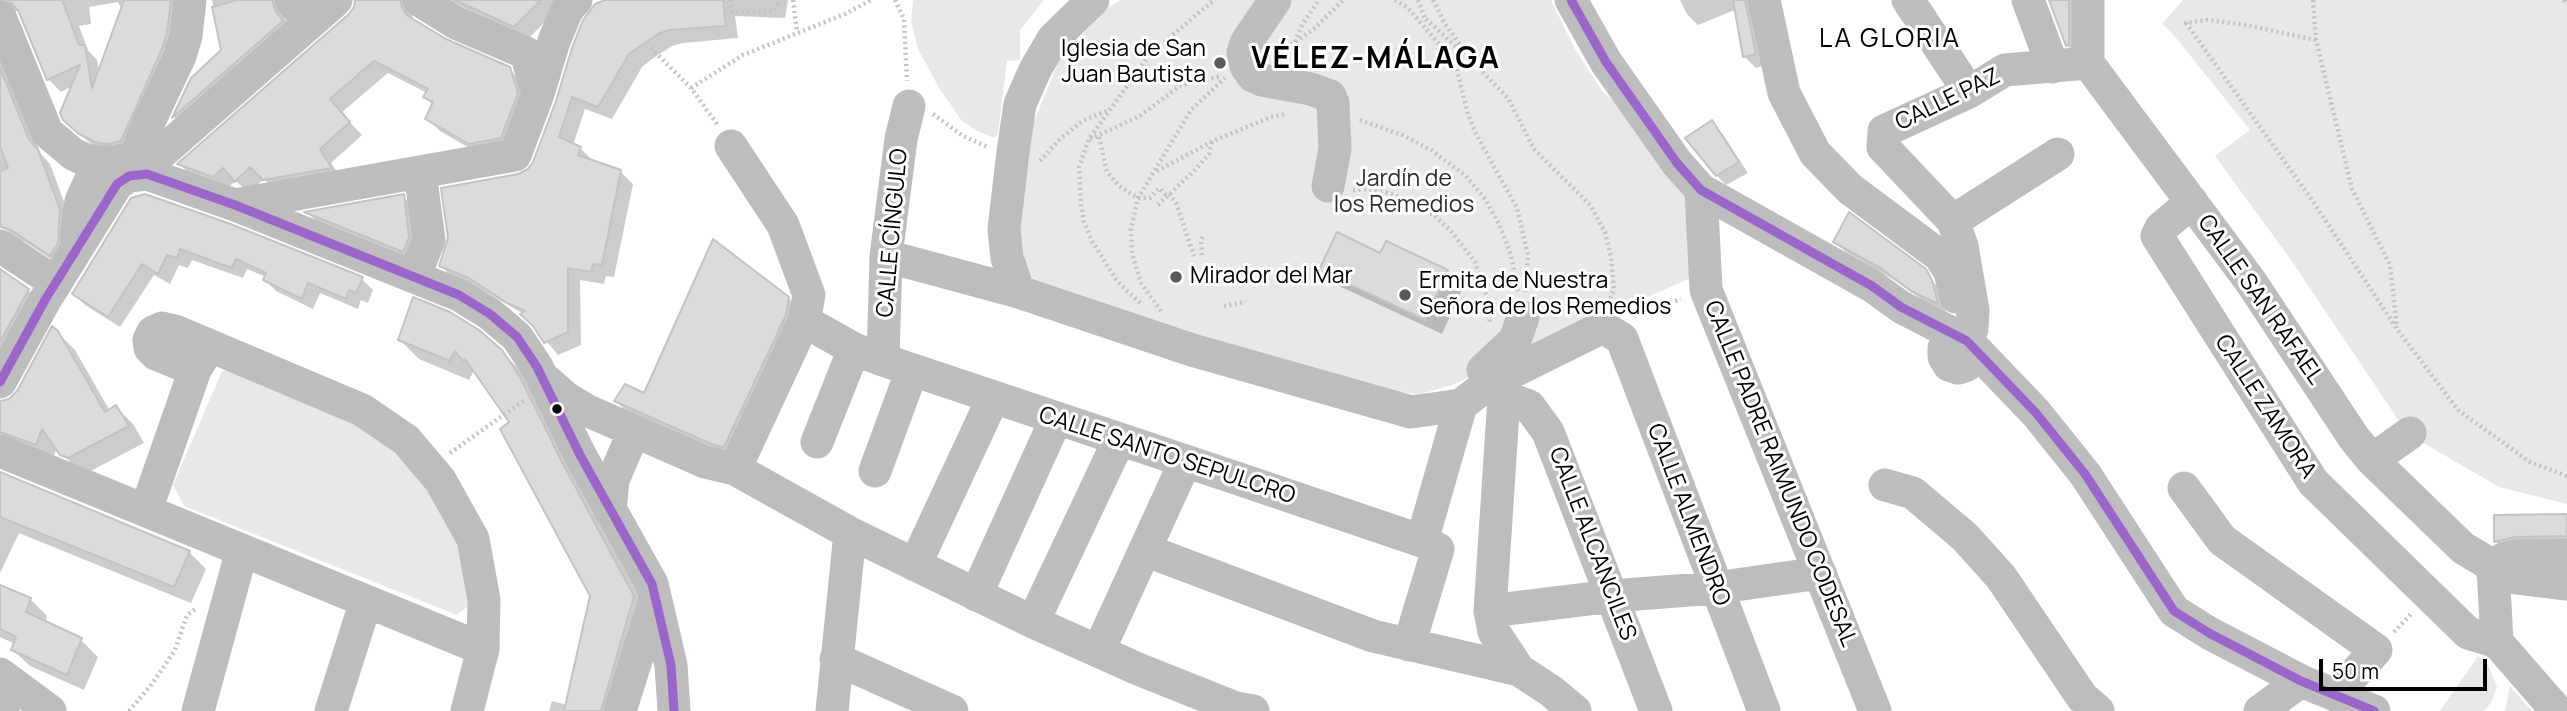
<!DOCTYPE html>
<meta charset="utf-8">
<style>
body{margin:0}
#map{position:relative;width:2567px;height:711px;overflow:hidden;background:#fff;font-family:Manrope,sans-serif}
canvas{display:block}
.scale{position:absolute;left:2319px;top:659px;width:168px;height:32px;box-sizing:border-box;border:4px solid #000;border-top:0;padding-left:9px;font-size:21px;line-height:24px;white-space:nowrap;color:#000;-webkit-text-stroke:5px #fff;paint-order:stroke}
</style>
<div id="map">
<canvas width="2567" height="711"></canvas>
<div class="scale">50 m</div>
</div>
<script>
const g = document.querySelector('canvas').getContext('2d');
g.lineJoin = 'round';
function paint(path, color) { g.fillStyle = color; g.fill(path, 'evenodd'); }
const shape = rows => new Path2D(rows.map(r => 'M' + r).join(''));
function strokePath(path, color, width, dash) { g.strokeStyle = color; g.lineWidth = width; g.lineCap = dash ? 'butt' : 'round'; g.setLineDash(dash || []); g.stroke(path); }
function label(font, color, halo, rows, align = 'center') {
  g.font = font + ' Manrope,sans-serif'; g.lineWidth = 6; g.setLineDash([]); g.textBaseline = 'middle'; g.strokeStyle = halo; g.fillStyle = color; for (const [text, x, y, turn = 0] of rows) {
    g.save(); g.translate(x, y); g.rotate((+turn || 0) * Math.PI / 180); g.textAlign = isNaN(turn) ? turn : align; if (halo) g.strokeText(text, 0, 0); g.fillText(text, 0, 0); g.restore();
  }
}
paint(shape([
 [913,0,1044,0,1020,30,1020,60,1007,61,998,134,994,138,977,131,962,121,939,88,918,49,911,21],
 [1121,0,1551,0,1575,49,1602,91,1639,122,1693,202,1697,275,1452,385,1418,395,1354,381,1036,287,1018,250,1018,217,1034,121,1059,61,1104,10],
 [2183,0,2567,0,2567,504,2499,487,2413,437,2405,430,2291,260,2215,156,2250,130,2172,33,2162,24],
 [238,368,386,438,448,512,468,569,469,605,457,615,184,506,173,485,222,371],
 [2478,656,2488,665,2497,687,2491,703,2484,711,2440,711],
 [2510,686,2532,711,2505,711]
]), '#e8e8e8');
paint(shape([
 [0,0,182,0,133,153,94,146,78,133,73,86,61,92,48,79,20,11,6,11,0,15],
 [118,2,122,10,99,73,97,60,88,50,79,26,91,24,89,7],
 [212,0,290,0,284,17,295,34,186,129,174,117,192,79,223,51],
 [356,0,418,0,412,14,414,22,447,42,509,69,522,82,514,150,483,156,440,131,427,118,433,105,425,97,427,93,388,73,341,113,362,135,331,163,343,181,277,193,264,179,249,193,236,181,226,189,192,177,180,164,350,16,356,7],
 [450,0,566,0,528,39,480,18],
 [611,0,788,0,785,18,735,16,738,38,683,43,672,46,652,59,642,67,612,119,585,109,573,145,580,148,593,161,620,171,633,184,614,277,606,276,604,284,580,280,581,345,558,355,524,314,484,291,454,279,441,266,519,176,529,171],
 [1680,0,1761,0,1766,65,1756,68,1745,57,1737,9,1698,25,1687,14],
 [2050,0,2096,0,2083,61,2067,45],
 [0,53,41,154,50,164,72,223,63,267,25,242,16,239,0,224],
 [1712,122,1722,133,1748,173,1726,185,1715,174],
 [403,196,412,206,413,260,316,221,308,213],
 [132,199,362,279,373,290,368,303,361,300,358,309,320,293,313,309,276,291,265,280,266,277,247,269,243,278,192,260,188,268,179,265,170,284,154,275,120,327,85,305,74,294],
 [1835,242,1924,271,1942,292,1947,312,1924,301,1894,280,1846,252],
 [1387,243,1447,272,1463,287,1442,334,1337,285,1321,269,1381,255],
 [0,271,28,290,45,307,0,389],
 [788,298,804,314,740,462,632,417,616,401,645,395],
 [57,332,75,350,110,411,116,407,133,424,144,443,85,474,79,471,57,448,52,460,0,459,0,403,11,400],
 [400,340,501,351,521,371,653,617,625,711,549,711,552,701,567,705,591,596,512,423,474,370,469,380,419,359],
 [0,474,189,552,206,569,191,603,19,533,0,573],
 [2567,516,2567,551,2511,557,2496,542],
 [0,587,30,599,47,616,45,623,81,640,98,657,84,690,30,666,13,650,15,644,0,637]
]), '#0003');
const building = shape([
 [8,0,62,0,79,45,85,45,92,88,124,0,171,0,167,32,162,49,121,141,108,144,95,142,79,134,63,120,60,113,80,65,47,80,18,10,8,0],
 [237,0,272,0,276,12,283,21,172,118,191,78,221,50,212,7,237,0],
 [355,0,400,0,402,8,408,16,446,39,510,67,518,93,501,138,469,144,425,119,433,102,423,97,428,89,374,61,330,99,350,122,320,149,332,168,263,180,250,167,235,182,223,168,213,177,177,164,349,14,354,7,355,0],
 [455,0,541,0,514,27,455,0],
 [605,0,723,0,726,26,669,30,658,34,629,54,598,107,572,97,559,137,581,147,578,155,621,170,602,265,593,264,591,272,568,268,568,332,544,343,533,326,520,314,525,311,507,303,469,278,439,266,448,238,441,188,518,174,528,169,533,162,556,101,572,48,583,20,595,4,605,0],
 [1733,0,1745,0,1756,54,1743,57,1733,0],
 [2049,0,2069,0,2069,45,2066,46,2049,0],
 [0,68,29,139,38,150,60,209,58,243,50,256,11,230,1,227,0,223,0,171,8,168,0,146,0,68],
 [1712,120,1739,162,1716,176,1685,138,1712,120],
 [145,194,228,223,363,277,356,293,349,290,346,299,308,283,302,299,263,280,266,273,236,259,232,268,180,249,177,258,167,255,158,274,142,264,108,317,72,294,131,198,145,194],
 [404,194,409,237,403,252,304,212,404,194],
 [1849,212,1926,269,1932,280,1938,304,1911,291,1882,269,1833,242,1849,212],
 [1337,232,1380,253,1386,241,1448,270,1425,320,1319,270,1337,232],
 [713,239,789,297,786,315,724,447,711,444,614,401,625,384,644,393,713,239],
 [0,269,29,289,0,342,0,269],
 [413,297,450,312,479,330,502,350,520,377,563,464,634,596,601,711,564,711,590,596,500,429,509,422,465,359,463,361,455,351,450,361,398,340,413,297],
 [52,326,58,331,105,412,116,405,129,426,68,458,60,455,42,429,36,445,0,432,0,401,9,399,17,391,52,326],
 [0,472,190,551,174,587,0,517,0,472],
 [2567,514,2567,536,2515,537,2494,542,2494,515,2567,514],
 [0,585,31,598,26,612,82,638,67,675,11,650,16,637,0,629,0,585]
]);
paint(building, '#dbdbdb');
strokePath(building, '#c3c3c3', 2);
strokePath(shape([
 [730,0,732,12,770,11,775,9,780,0],
 [793,0,797,32],
 [895,0,904,19,907,81],
 [1395,0,1408,8,1439,44,1457,70,1468,114,1476,134,1517,208,1528,255,1525,292],
 [1418,0,1426,21],
 [1433,0,1445,24,1472,61,1508,98,1534,149,1590,205,1605,232,1611,257,1614,289,1609,302],
 [2313,0,2316,40,2352,189,2390,265,2397,328],
 [2564,0,2567,4],
 [1426,19,1464,54],
 [2316,40,2246,25,2207,20,2186,23,2312,200,2397,329,2458,410,2530,462,2567,476],
 [1295,42,1303,23,1319,0],
 [651,48,691,88,717,124],
 [1271,54,1294,43,1315,28,1343,0],
 [691,88,743,55,845,14,871,0],
 [933,114,963,136,988,147],
 [1360,120,1402,135,1431,150,1466,176,1485,199,1499,224,1511,255,1518,292],
 [1099,137,1107,172,1119,186,1138,198,1150,198,1159,188,1167,196],
 [1090,139,1140,116,1181,85,1222,76],
 [1040,161,1061,138,1084,120,1107,111],
 [1157,171,1213,141,1271,117,1286,114],
 [1353,190,1369,189,1393,194,1434,215,1451,231,1475,262,1489,304,1490,325],
 [1169,194,1176,203,1194,256],
 [1158,205,1195,170,1209,154,1212,142],
 [1202,255,1201,240,1204,234],
 [1140,303,1117,281,1092,241,1084,222,1081,204,1079,167,1089,139,1150,54,1214,0],
 [1224,306,1246,302],
 [1161,311,1141,283,1132,253,1131,229,1138,198,1191,110,1225,78],
 [1634,316,1681,299],
 [450,453,526,399],
 [2394,632,2412,613],
 [129,711,152,684,175,650,187,615,197,608]
]), '#c2c2c2', 4.5, [2, 3.5]);
strokePath(shape([
 [291,0,310,22],
 [419,0,456,23,526,53],
 [1275,0,1246,43,1243,53,1246,66,1253,76,1262,80,1311,89,1330,96,1333,103,1335,149,1328,186],
 [1571,0,1606,62,1677,163,1701,190,1872,286,1901,307,1967,341,2036,413,2085,474,2174,611,2209,633,2301,681,2374,711],
 [1764,0,1784,93,1815,153,1850,189,1940,256,1950,272,1956,297],
 [1908,0,1969,92],
 [2028,0,2053,67],
 [2088,0,2088,63,2251,282,2354,438,2372,460,2463,548,2493,566],
 [0,17,47,132,73,154,86,160,108,163],
 [538,94,554,41,567,10,576,0],
 [731,146,783,225,809,295,804,321,735,469],
 [136,156,148,124,180,56,186,36,190,0],
 [1701,190,1706,290,1875,711],
 [2192,202,2161,228,2157,236,2313,482,2468,633,2497,642],
 [235,205,515,155,538,94,526,53],
 [1953,221,2058,154],
 [76,238,81,201,94,173,108,163,161,153,336,0],
 [0,246,56,283],
 [886,256,1019,292,1192,350,1411,412,1461,405,1488,384,1603,327,1622,339,1764,711],
 [414,277,429,240,420,172],
 [1019,292,1007,258,1004,229,1013,152,1020,104,1035,70,1053,39,1093,0],
 [804,321,854,349,883,360,1236,478,1422,541,1438,549,1409,645],
 [1959,338,1950,340,1944,348,1944,357,1949,365,1958,368,1967,365,1972,358,1972,349],
 [1967,341,1972,329,1973,310,1962,246,1953,221,1883,147,1884,131,1969,92,2005,70,2088,63],
 [883,360,886,256,901,139,909,106],
 [195,370,156,354,150,348,149,340,153,332,162,328,175,331,362,410,406,440,440,480,473,539,484,600,483,649,467,711],
 [1483,370,1515,340,1523,317],
 [547,381,566,398,586,410,705,462,735,469,850,533,1033,622,1138,669,1236,708,1253,711],
 [0,382,45,300,117,184,129,176,147,174,235,205,459,295,490,314,517,337,537,367,580,455,652,584,671,665,674,711],
 [1488,384,1504,397,1490,611,1494,632,1519,670,1551,691,1575,711],
 [1504,397,1529,406,1548,432,1656,711],
 [817,442,854,349],
 [0,451,483,649],
 [2372,460,2410,433],
 [875,471,912,370],
 [1885,485,1913,493,1965,537,2001,577,2082,697,2098,711],
 [2184,488,2222,540,2376,650,2335,695],
 [146,510,195,370,206,352],
 [610,511,613,480,634,431],
 [1422,541,1461,405],
 [1145,550,1373,636,1519,670],
 [915,565,993,398],
 [2493,566,2497,642,2557,711],
 [2493,566,2503,559,2516,556,2567,555],
 [2493,575,2567,584],
 [976,595,1056,419],
 [1490,611,1612,596,1715,588,1820,573],
 [1033,622,1119,440],
 [1099,650,1185,462],
 [836,659,952,711],
 [0,674,50,711],
 [0,710,15,686],
 [198,711,242,550],
 [331,711,366,601],
 [620,711,655,600],
 [832,711,850,533],
 [2260,711,2301,681]
]), '#bdbdbd', 33);
strokePath(shape([
 [1571,0,1606,62,1677,163,1701,190,1872,286,1901,307,1967,341,2036,413,2085,474,2174,611,2209,633,2301,681,2374,711],
 [0,382,45,300,117,184,129,176,147,174,235,205,459,295,490,314,517,337,537,367,580,455,652,584,671,665,674,711]
]), '#9a66cc', 9);
for (const [x, y, r, color] of [
 [1220,63,7,"#595959"],
 [1176,277,7,"#595959"],
 [1405,295,7,"#595959"],
 [557,409,6,"#000"]
]) { const dot = new Path2D(); dot.arc(x, y, r, 0, 2 * Math.PI); g.fillStyle = color; g.fill(dot); strokePath(dot, '#fff', 2.5); }
label('23px', '#000', '#fff', [
 ["Iglesia de San",1206,50,"right"],
 ["Juan Bautista",1206,76,"right"],
 ["Mirador del Mar",1190,277],
 ["Ermita de Nuestra",1419,282],
 ["Señora de los Remedios",1419,308]
], 'left');
label('23px', '#000', '#fff', [
 ["CALLE PAZ",1948,100,-26],
 ["CALLE CÍNGULO",893,233,-85],
 ["CALLE SAN RAFAEL",2260,300,55],
 ["CALLE ZAMORA",2265,407,57],
 ["CALLE SANTO SEPULCRO",1167,456,18],
 ["CALLE PADRE RAIMUNDO CODESAL",1780,474,68],
 ["CALLE ALMENDRO",1688,515,69],
 ["CALLE ALCANCILES",1592,544,69]
]);
label('23px', '#2c2c2c', '#fff', [
 ["Jardín de",1404,180],
 ["los Remedios",1404,206]
]);
g.letterSpacing = '2px';
label('26px', '#000', '#fff', [
 ["LA GLORIA",1890,40]
]);
g.letterSpacing = '0px';
g.letterSpacing = '2px';
label('bold 30px', '#000', '#fff', [
 ["VÉLEZ-MÁLAGA",1376,60]
]);
g.letterSpacing = '0px';
</script>
